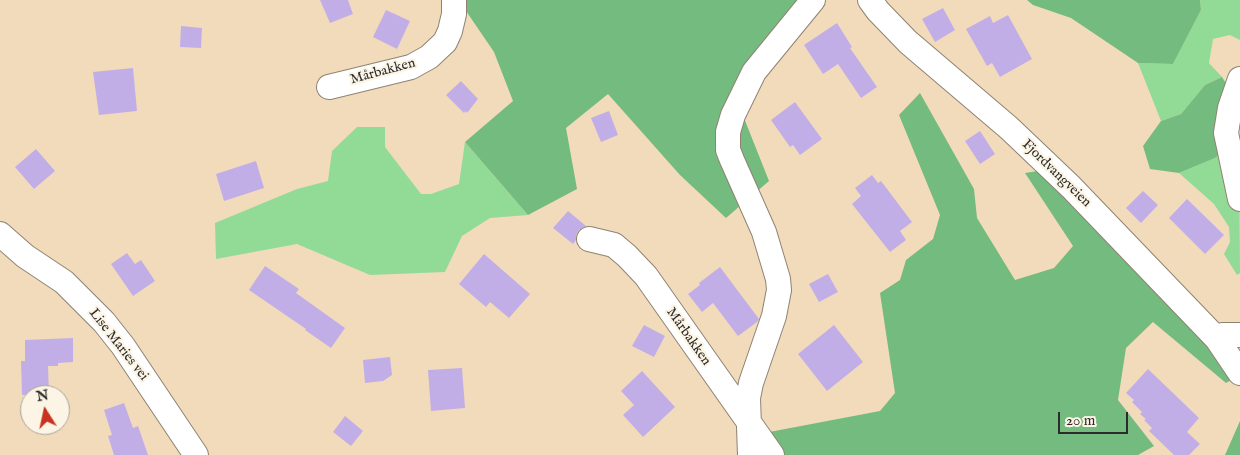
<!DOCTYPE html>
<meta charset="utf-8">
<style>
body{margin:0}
#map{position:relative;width:1240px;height:455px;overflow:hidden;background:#f2dbbb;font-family:"IM FELL English",serif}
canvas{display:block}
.north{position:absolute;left:20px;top:385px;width:50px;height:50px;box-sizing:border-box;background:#fcf5e5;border:1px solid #a8a49b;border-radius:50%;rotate:350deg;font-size:14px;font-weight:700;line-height:20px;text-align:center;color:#2b2b2b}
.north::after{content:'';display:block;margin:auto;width:18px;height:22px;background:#c8321e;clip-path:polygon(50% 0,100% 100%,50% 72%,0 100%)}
.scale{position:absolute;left:1058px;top:412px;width:70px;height:22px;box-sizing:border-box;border:2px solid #2b2b2b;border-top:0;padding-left:6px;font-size:15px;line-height:18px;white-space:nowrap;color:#2b2b2b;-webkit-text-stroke:4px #fcf5e5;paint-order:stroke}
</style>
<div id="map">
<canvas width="1240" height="455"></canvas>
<div class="north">N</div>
<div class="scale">20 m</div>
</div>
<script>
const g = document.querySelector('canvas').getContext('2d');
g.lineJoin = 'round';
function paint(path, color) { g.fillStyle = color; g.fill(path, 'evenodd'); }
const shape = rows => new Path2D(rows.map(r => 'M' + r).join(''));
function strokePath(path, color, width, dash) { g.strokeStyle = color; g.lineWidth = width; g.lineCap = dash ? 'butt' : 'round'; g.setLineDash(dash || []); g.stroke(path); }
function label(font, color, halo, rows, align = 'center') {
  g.font = font + ' "IM FELL English",serif'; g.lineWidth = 4.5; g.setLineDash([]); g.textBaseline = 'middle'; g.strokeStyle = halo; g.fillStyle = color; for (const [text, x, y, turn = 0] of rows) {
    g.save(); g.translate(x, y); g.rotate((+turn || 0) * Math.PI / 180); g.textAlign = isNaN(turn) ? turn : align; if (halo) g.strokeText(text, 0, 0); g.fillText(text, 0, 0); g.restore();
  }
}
paint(shape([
 [1200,0,1240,0,1240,40,1230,35,1213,39,1209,63,1222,77,1205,85,1181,114,1161,121,1138,63,1173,64,1201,10],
 [357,127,385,127,385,147,421,194,431,194,459,184,465,142,528,215,490,218,462,236,445,272,370,275,297,244,216,259,215,223,297,189,328,181,332,151],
 [1239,139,1240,273,1237,275,1224,254,1230,242,1229,227,1214,204,1179,173,1215,158]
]), '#91db96');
paint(shape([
 [462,0,808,0,742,113,769,181,726,218,680,175,608,94,566,128,577,189,528,215,465,142,513,101,494,52,464,8],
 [1027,0,1200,0,1201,10,1173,64,1138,63,1071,18,1033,5],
 [1222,77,1227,85,1225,150,1215,158,1179,173,1150,169,1143,146,1161,121,1181,114,1205,85],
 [920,93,974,189,977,218,1015,280,1054,268,1073,246,1025,173,1038,171,1142,271,1188,318,1233,379,1226,383,1153,322,1126,348,1118,400,1154,446,1138,455,781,455,764,433,880,411,895,393,880,293,900,280,906,260,933,239,940,215,899,115],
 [1240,421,1240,455,1225,455]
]), '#74bb7f');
paint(shape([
 [320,0,348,0,353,14,330,23],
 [943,8,955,30,935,42,922,19],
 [386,10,410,21,397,49,373,37],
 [1008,15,1032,59,1000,77,992,63,987,66,966,29,990,16,993,23],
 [837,23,852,47,850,48,877,87,861,98,838,64,823,74,804,45],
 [181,26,202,28,201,48,180,47],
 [133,68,137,111,99,115,93,72],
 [461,81,478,99,467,113,466,111,464,113,446,95],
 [795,102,822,139,800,155,793,145,790,147,771,120],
 [609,111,618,135,601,142,591,118],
 [980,131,995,154,980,164,965,141],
 [36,149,55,171,34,189,15,167],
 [256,161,264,188,224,201,216,174],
 [872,175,878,183,881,181,912,222,900,231,906,240,890,252,852,204,861,196,855,188],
 [1143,191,1158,205,1141,223,1126,208],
 [1187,199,1224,235,1205,254,1169,218],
 [568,211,586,226,579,230,576,235,576,240,573,244,553,228],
 [127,253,135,264,141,260,155,281,133,296,111,264],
 [484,254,530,294,509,318,490,302,486,307,459,284],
 [265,266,299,289,296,293,345,328,331,348,305,330,306,329,249,290],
 [720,267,759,319,757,322,738,336,713,303,702,312,688,294,700,285,699,283],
 [828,274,838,292,819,302,809,284],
 [644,325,665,336,654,357,632,346],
 [834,325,863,362,827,391,798,354],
 [73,338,73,362,58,363,58,366,48,366,49,394,22,395,21,361,25,361,25,340],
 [390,357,392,375,383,381,365,383,363,360],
 [462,368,465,408,431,411,428,370],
 [1148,369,1199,418,1187,432,1200,444,1189,455,1174,455,1149,431,1152,428,1144,420,1146,419,1140,414,1142,412,1132,402,1134,400,1126,393],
 [642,371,675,407,643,437,623,415,634,405,621,391],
 [124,403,133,428,138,426,148,455,114,455,108,436,112,435,104,410],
 [345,416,363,431,351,446,333,432]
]), '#c2aee7');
const street = shape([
 [870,0,878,11,908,42,1009,128,1071,187,1217,339,1240,373],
 [1240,79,1230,108,1226,133,1240,199],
 [329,87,411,67,429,57,445,42,450,31,454,14,454,0],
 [0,234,25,256,64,282,104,322,123,346,196,455],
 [589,239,614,245,627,256,646,276,772,455],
 [1217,339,1222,335,1240,335],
 [750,455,748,398,751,383,774,316,779,290,778,279,764,232,732,160,728,150,728,132,733,115,754,72,813,0]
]);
strokePath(street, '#8e8373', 26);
strokePath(street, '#fff', 24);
label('14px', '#2b2b2b', '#fcf5e5', [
 ["Mårbakken",383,72,-15],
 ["Fjordvangveien",1056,174,44],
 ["Mårbakken",688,337,55],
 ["Lise Maries vei",118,345,52]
]);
</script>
